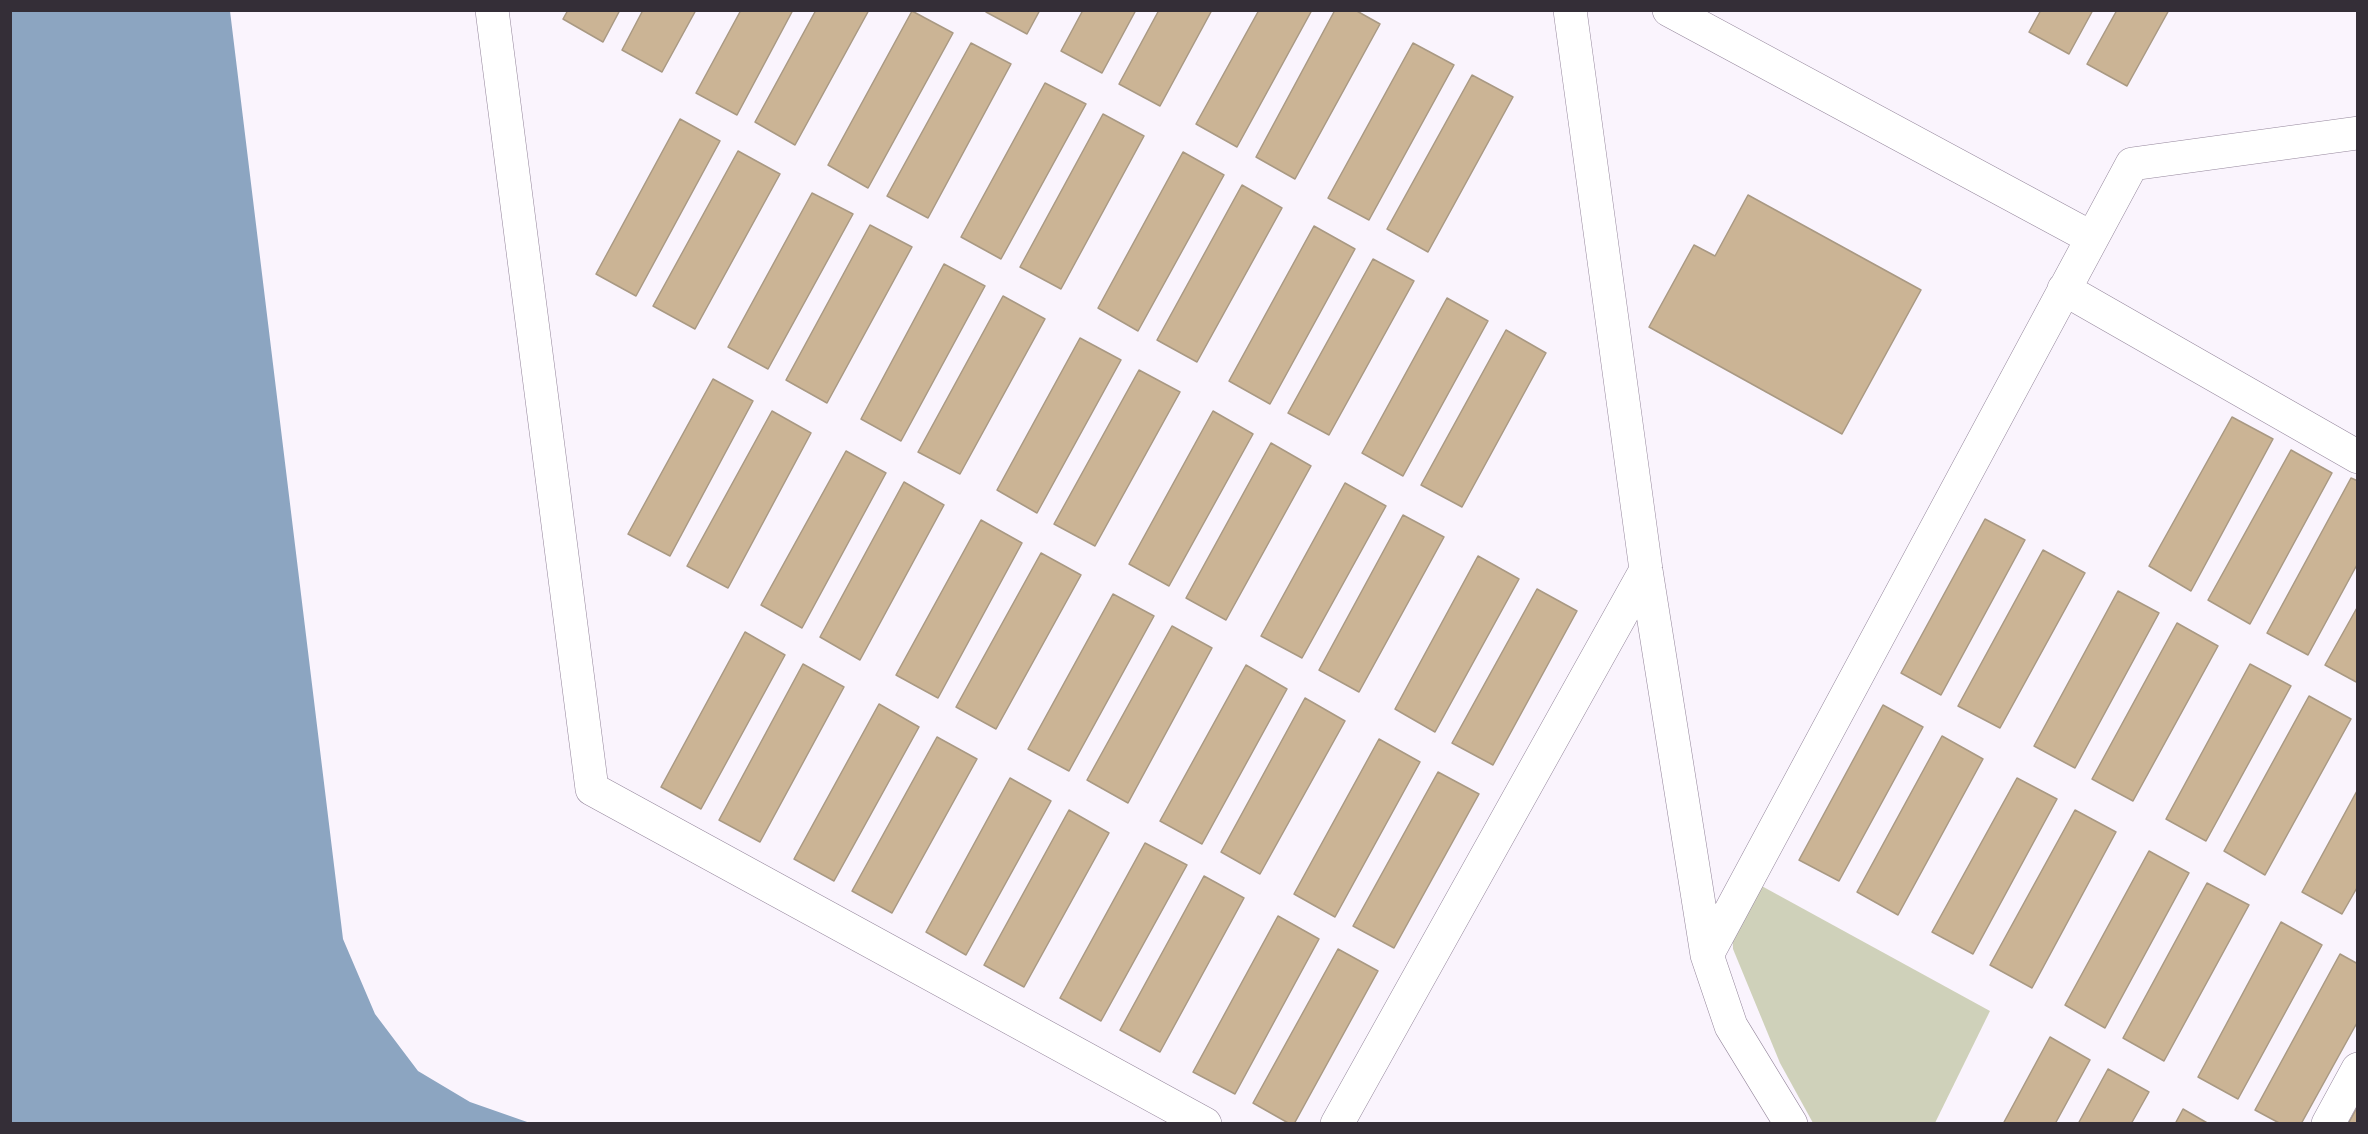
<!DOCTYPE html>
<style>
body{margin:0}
#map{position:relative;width:2368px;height:1134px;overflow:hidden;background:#faf4fd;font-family:"Source Serif 4",serif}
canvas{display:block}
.frame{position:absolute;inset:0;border:12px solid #342e37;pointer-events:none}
</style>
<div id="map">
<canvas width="2368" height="1134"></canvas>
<div class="frame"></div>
</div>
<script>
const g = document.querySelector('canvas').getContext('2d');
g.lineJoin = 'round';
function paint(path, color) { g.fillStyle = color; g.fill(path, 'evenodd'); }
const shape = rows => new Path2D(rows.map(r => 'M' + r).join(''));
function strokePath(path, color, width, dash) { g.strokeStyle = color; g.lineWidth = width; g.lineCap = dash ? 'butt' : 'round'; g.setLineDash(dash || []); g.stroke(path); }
paint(shape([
 [1758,884,1990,1011,1935,1123,1813,1123,1780,1063,1733,949,1732,927]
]), '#cfd1ba');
paint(shape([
 [10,11,230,11,343,939,375,1014,418,1071,470,1102,530,1123,11,1123]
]), '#8ca5c1');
const building = shape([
 [568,10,620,10,603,42,563,19,568,10],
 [643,10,696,10,662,72,622,50,643,10],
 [741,10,793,10,737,115,696,93,741,10],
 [816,10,869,10,795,145,755,122,816,10],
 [987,10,1040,10,1027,34,986,12,987,10],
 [1083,10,1136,10,1102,73,1061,51,1083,10],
 [1159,10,1212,10,1160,106,1119,84,1159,10],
 [1259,10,1312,10,1237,147,1196,124,1259,10],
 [1335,10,1355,10,1380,24,1295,179,1256,157,1335,10],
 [2041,10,2093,10,2069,54,2029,32,2041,10],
 [2117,10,2169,10,2127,86,2087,64,2117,10],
 [912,11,953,33,868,188,828,165,912,11],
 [971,43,1011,64,928,218,887,196,971,43],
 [1413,43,1454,65,1369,220,1328,198,1413,43],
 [1472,75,1513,97,1428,252,1387,229,1472,75],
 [1045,83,1086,104,1001,259,961,237,1045,83],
 [1103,114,1144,136,1061,289,1020,267,1103,114],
 [680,119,720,141,636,296,596,274,680,119],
 [738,151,780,174,695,329,653,306,738,151],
 [1183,152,1224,175,1138,331,1098,308,1183,152],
 [1242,185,1282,208,1197,362,1157,340,1242,185],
 [812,193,853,214,768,369,728,347,812,193],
 [1748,195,1921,290,1842,434,1649,327,1694,245,1715,256,1748,195],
 [870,225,912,247,827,403,786,380,870,225],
 [1314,226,1355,249,1270,404,1229,381,1314,226],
 [1373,259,1414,281,1329,435,1288,413,1373,259],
 [944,264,985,286,901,441,861,419,944,264],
 [1003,296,1045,319,960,474,918,452,1003,296],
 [1447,298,1488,321,1403,476,1362,453,1447,298],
 [1506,330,1546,353,1462,507,1421,485,1506,330],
 [1080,338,1121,360,1037,513,997,490,1080,338],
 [1139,370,1180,392,1095,546,1054,524,1139,370],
 [713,379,753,401,670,556,628,534,713,379],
 [772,411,811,433,728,588,687,566,772,411],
 [1213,411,1253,434,1169,586,1129,564,1213,411],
 [2232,417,2273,439,2191,591,2149,566,2232,417],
 [1271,443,1311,466,1226,620,1186,598,1271,443],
 [2291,450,2332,473,2250,624,2208,600,2291,450],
 [846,451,886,473,802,628,761,605,846,451],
 [2351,478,2358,481,2358,563,2308,655,2267,633,2351,478],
 [904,482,944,505,860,660,820,637,904,482],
 [1345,483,1386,506,1302,658,1261,636,1345,483],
 [1403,515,1444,537,1359,692,1319,670,1403,515],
 [1985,519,2025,540,1941,695,1901,673,1985,519],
 [981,520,1022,543,938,698,896,675,981,520],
 [2043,550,2085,573,2000,728,1958,706,2043,550],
 [1041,553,1081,575,996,729,956,707,1041,553],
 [1478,556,1519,579,1435,732,1395,709,1478,556],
 [1537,589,1577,611,1493,765,1452,743,1537,589],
 [2118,591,2159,613,2075,768,2034,746,2118,591],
 [1113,594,1154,616,1069,771,1028,749,1113,594],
 [2358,606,2358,683,2325,665,2358,606],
 [2177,623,2218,646,2133,801,2092,779,2177,623],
 [1172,626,1212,648,1128,803,1087,780,1172,626],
 [745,632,785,655,701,809,661,787,745,632],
 [803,664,844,687,760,842,719,820,803,664],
 [2250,664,2291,686,2206,841,2166,819,2250,664],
 [1246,665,1287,689,1202,844,1160,821,1246,665],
 [2309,696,2351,719,2265,875,2224,851,2309,696],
 [1305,698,1345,721,1260,874,1221,852,1305,698],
 [879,704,919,727,834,881,794,859,879,704],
 [1883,705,1923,727,1839,881,1799,860,1883,705],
 [1942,736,1983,759,1898,915,1857,892,1942,736],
 [937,737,977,759,892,913,852,891,937,737],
 [1379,739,1420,762,1335,917,1294,894,1379,739],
 [1438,772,1479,794,1394,948,1353,926,1438,772],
 [1010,778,1051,801,966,955,926,932,1010,778],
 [2017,778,2057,799,1973,954,1932,932,2017,778],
 [2358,789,2358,886,2342,914,2302,892,2358,789],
 [1069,810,1109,833,1024,987,984,965,1069,810],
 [2075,810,2116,832,2032,988,1990,965,2075,810],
 [1145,843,1187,865,1101,1021,1060,998,1145,843],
 [2149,851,2189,873,2105,1028,2065,1005,2149,851],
 [1204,876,1244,898,1160,1052,1120,1030,1204,876],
 [2207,883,2249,905,2164,1061,2123,1038,2207,883],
 [1278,916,1319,939,1235,1094,1193,1072,1278,916],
 [2281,922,2322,945,2238,1099,2198,1077,2281,922],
 [1338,949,1378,971,1294,1124,1290,1124,1253,1103,1338,949],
 [2340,954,2358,964,2358,1021,2301,1124,2281,1124,2255,1110,2340,954],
 [2050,1037,2090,1060,2055,1124,2003,1124,2050,1037],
 [2108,1069,2149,1092,2131,1124,2078,1124,2108,1069],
 [2358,1106,2358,1124,2348,1124,2358,1106],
 [2183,1109,2209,1124,2175,1124,2183,1109]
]);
paint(building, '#cbb495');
strokePath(building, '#a99983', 1.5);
const minor = shape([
 [492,10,592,789,1205,1124],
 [1570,10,1646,570,1707,955,1731,1026,1791,1124],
 [1669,10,2092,238],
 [2064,289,2358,457],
 [1707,955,2132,164,2358,133],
 [1337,1124,1646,570],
 [2328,1124,2358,1069]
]);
strokePath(minor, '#95879c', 34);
strokePath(minor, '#fff', 33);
</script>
